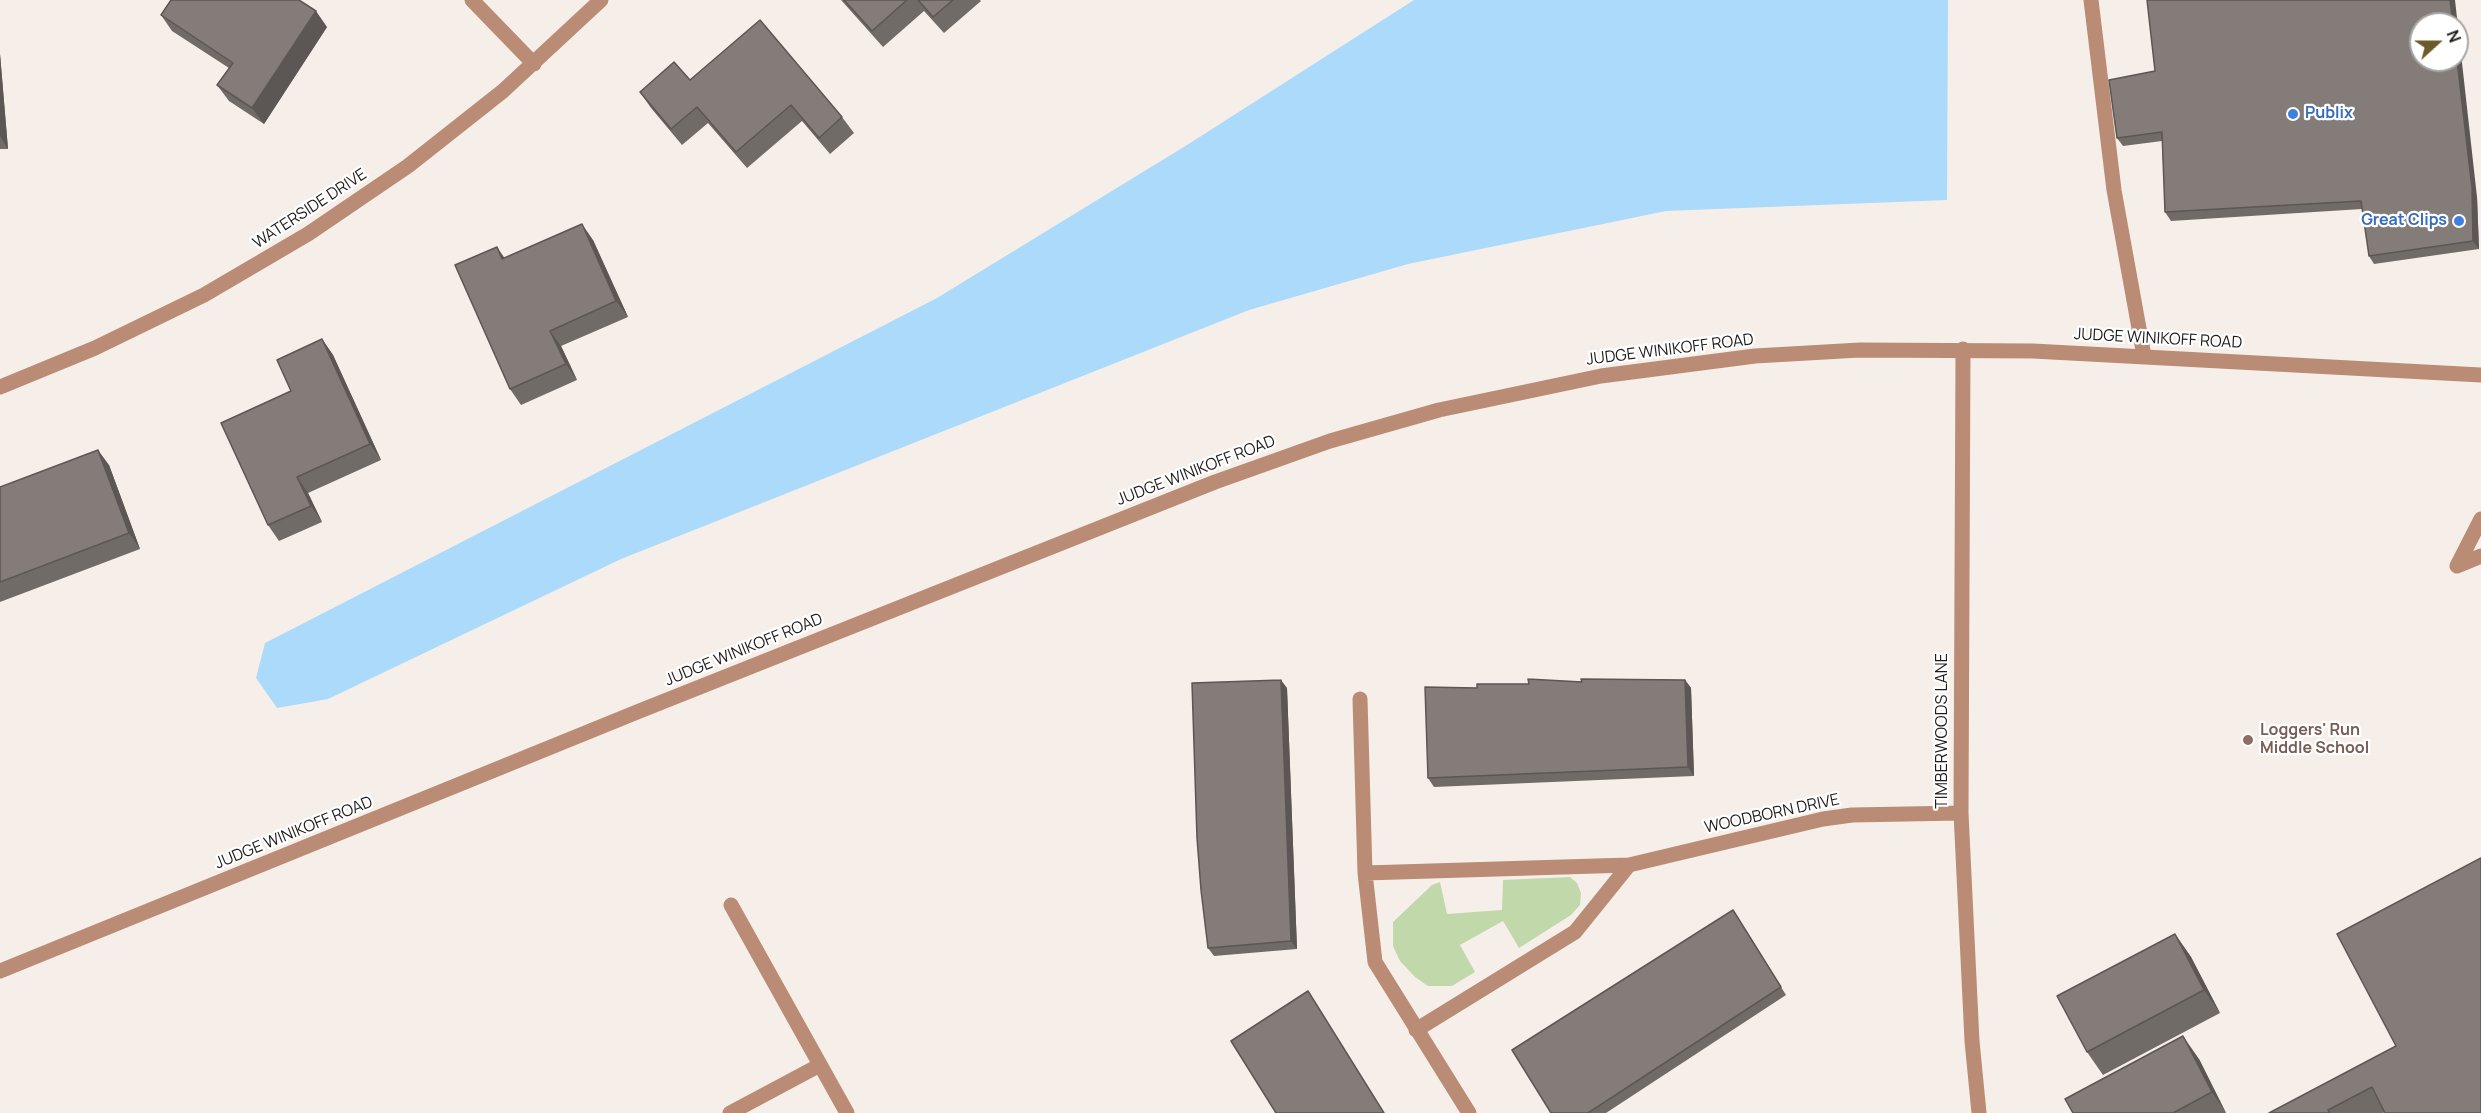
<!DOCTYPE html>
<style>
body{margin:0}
#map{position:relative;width:2481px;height:1113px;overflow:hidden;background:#f6efe9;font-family:Manrope,sans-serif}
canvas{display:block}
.north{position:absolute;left:2409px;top:12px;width:60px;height:60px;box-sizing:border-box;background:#fff;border:2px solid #a5a5a4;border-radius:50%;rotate:69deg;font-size:16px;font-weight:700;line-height:24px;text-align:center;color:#1f1d1b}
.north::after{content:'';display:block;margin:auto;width:21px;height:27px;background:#6d5a29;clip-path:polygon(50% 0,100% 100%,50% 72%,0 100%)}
</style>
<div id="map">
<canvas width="2481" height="1113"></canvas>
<div class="north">N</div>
</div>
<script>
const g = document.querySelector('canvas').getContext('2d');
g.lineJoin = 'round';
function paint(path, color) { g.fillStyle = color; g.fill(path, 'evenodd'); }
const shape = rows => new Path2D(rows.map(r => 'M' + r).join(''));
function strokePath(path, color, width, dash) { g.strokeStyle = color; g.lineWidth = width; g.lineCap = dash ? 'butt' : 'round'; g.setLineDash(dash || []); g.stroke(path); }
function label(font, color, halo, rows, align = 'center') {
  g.font = font + ' Manrope,sans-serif'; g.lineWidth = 4.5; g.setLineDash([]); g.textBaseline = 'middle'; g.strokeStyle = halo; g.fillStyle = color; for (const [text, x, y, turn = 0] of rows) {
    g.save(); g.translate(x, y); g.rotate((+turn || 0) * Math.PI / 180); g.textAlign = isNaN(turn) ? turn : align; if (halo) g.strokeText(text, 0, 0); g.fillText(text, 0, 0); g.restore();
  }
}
paint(shape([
 [1570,877,1577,883,1581,893,1580,905,1571,915,1519,948,1503,921,1460,945,1475,972,1452,986,1428,986,1415,977,1400,961,1393,946,1393,922,1432,885,1440,882,1447,914,1502,910,1503,880]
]), '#c1d8ab');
paint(shape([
 [1414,0,1948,0,1947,200,1666,211,1408,264,1249,310,621,559,328,699,277,708,256,678,265,643,937,298,1187,145]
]), '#abdafb');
strokePath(shape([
 [2091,0,2114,190,2144,356],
 [2457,566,2481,519],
 [2457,566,2481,556]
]), '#ba8c76', 15);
strokePath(shape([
 [472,0,534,64],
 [1963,349,1961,813,1972,1041,1979,1113],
 [0,387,95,348,204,295,308,234,408,166,503,91,601,0],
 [1360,699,1365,873,1375,962,1469,1113],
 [1365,873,1629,865,1823,819,1852,815,1961,813],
 [731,905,847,1113],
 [1416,1030,1575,932,1629,865],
 [730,1113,820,1065]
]), '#ba8c76', 15);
strokePath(shape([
 [0,971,642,710,1215,482,1330,441,1439,410,1601,376,1755,356,1860,350,2033,351,2481,375]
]), '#ba8c76', 15);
paint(shape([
 [841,0,980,0,981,1,944,33,924,11,883,47],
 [161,15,327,27,264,124,229,101,217,85,229,68,172,31],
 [0,54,8,149,0,149],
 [690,80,842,117,854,133,830,154,802,121,747,168,708,123,682,145,651,108,640,92],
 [2109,80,2477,197,2479,249,2374,264,2369,256,2362,209,2171,221,2165,212,2162,141,2123,146,2117,138],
 [593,240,628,317,561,346,577,380,521,405,510,389,505,258],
 [322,339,333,355,381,460,308,493,322,522,279,541,268,525,291,391],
 [109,465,140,549,0,602,0,487],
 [1685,680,1691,688,1694,776,1434,787,1428,778,1529,684],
 [1287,688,1297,949,1214,956,1208,948],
 [2481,858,2385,1112,2383,1113,2269,1113,2396,1046],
 [1738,918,1786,995,1606,1113,1551,1113],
 [2175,934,2191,957,2220,1013,2103,1075,2087,1052],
 [2199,1059,2226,1113,2073,1113]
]), '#716b67');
paint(shape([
 [2450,0,2455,0,2477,197,2479,249,2473,241,2457,60,2457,24,2453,24],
 [316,11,327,27,264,124,252,108],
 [0,54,8,149,0,136],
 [582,224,593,240,628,317,616,301],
 [497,247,508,263,502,259],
 [550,331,561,346,577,380,566,364],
 [322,339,333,355,381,460,370,444],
 [98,450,109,465,140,549,129,533],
 [297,477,308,493,322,522,311,506],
 [1281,680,1287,688,1297,949,1291,941],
 [1685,680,1691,688,1694,776,1688,767],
 [2175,934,2191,957,2220,1013,2204,990],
 [2183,1036,2199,1059,2226,1113,2212,1092]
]), '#5c5754');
const building = shape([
 [171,0,299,0,316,11,252,108,217,85,233,63,161,15,171,0],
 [844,0,907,0,872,31,844,0],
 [918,0,953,0,933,17,918,0],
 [2147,0,2450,0,2453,24,2421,24,2421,60,2457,60,2472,188,2473,241,2369,256,2361,201,2165,212,2162,132,2117,138,2109,80,2155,71,2147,0],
 [760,20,842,117,819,138,791,105,736,152,697,107,671,129,640,92,674,62,690,80,760,20],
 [582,224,616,301,550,331,566,364,510,389,455,265,497,247,502,259,582,224],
 [322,339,370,444,297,477,311,506,268,525,221,423,291,391,277,360,322,339],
 [98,450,129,533,0,582,0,487,98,450],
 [1528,679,1582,682,1581,679,1685,680,1688,767,1428,778,1425,687,1477,688,1477,684,1529,684,1528,679],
 [1281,680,1291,941,1208,948,1201,890,1197,838,1192,683,1281,680],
 [2481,858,2481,1113,2385,1113,2372,1087,2328,1110,2330,1113,2269,1113,2396,1046,2337,934,2481,858],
 [1733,910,1781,987,1588,1113,1551,1113,1512,1050,1733,910],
 [2175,934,2204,990,2087,1052,2057,996,2175,934],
 [1308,991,1384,1113,1276,1113,1231,1041,1308,991],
 [2183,1036,2212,1092,2173,1113,2073,1113,2065,1099,2183,1036]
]);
paint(building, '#837c78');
strokePath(building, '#5c5754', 1.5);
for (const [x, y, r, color] of [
 [2293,114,6,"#3f7fe0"],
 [2459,221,6,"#3f7fe0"],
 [2248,740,6,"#8d6e63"]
]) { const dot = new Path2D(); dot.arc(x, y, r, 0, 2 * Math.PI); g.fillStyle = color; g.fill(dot); strokePath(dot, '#fff', 2); }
label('bold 16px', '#366cbe', '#fff', [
 ["Publix",2305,114],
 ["Great Clips",2447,221,"right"]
], 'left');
label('16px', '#1f1d1b', '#fff', [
 ["WATERSIDE DRIVE",310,209,-33],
 ["JUDGE WINIKOFF ROAD",2158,339,3],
 ["JUDGE WINIKOFF ROAD",1670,350,-7],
 ["JUDGE WINIKOFF ROAD",1196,471,-21],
 ["JUDGE WINIKOFF ROAD",744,650,-22],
 ["TIMBERWOODS LANE",1943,731,-90],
 ["WOODBORN DRIVE",1772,814,-12],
 ["JUDGE WINIKOFF ROAD",294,833,-22]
]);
label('bold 16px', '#785e54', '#fff', [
 ["Loggers' Run",2260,731],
 ["Middle School",2260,749]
], 'left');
</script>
